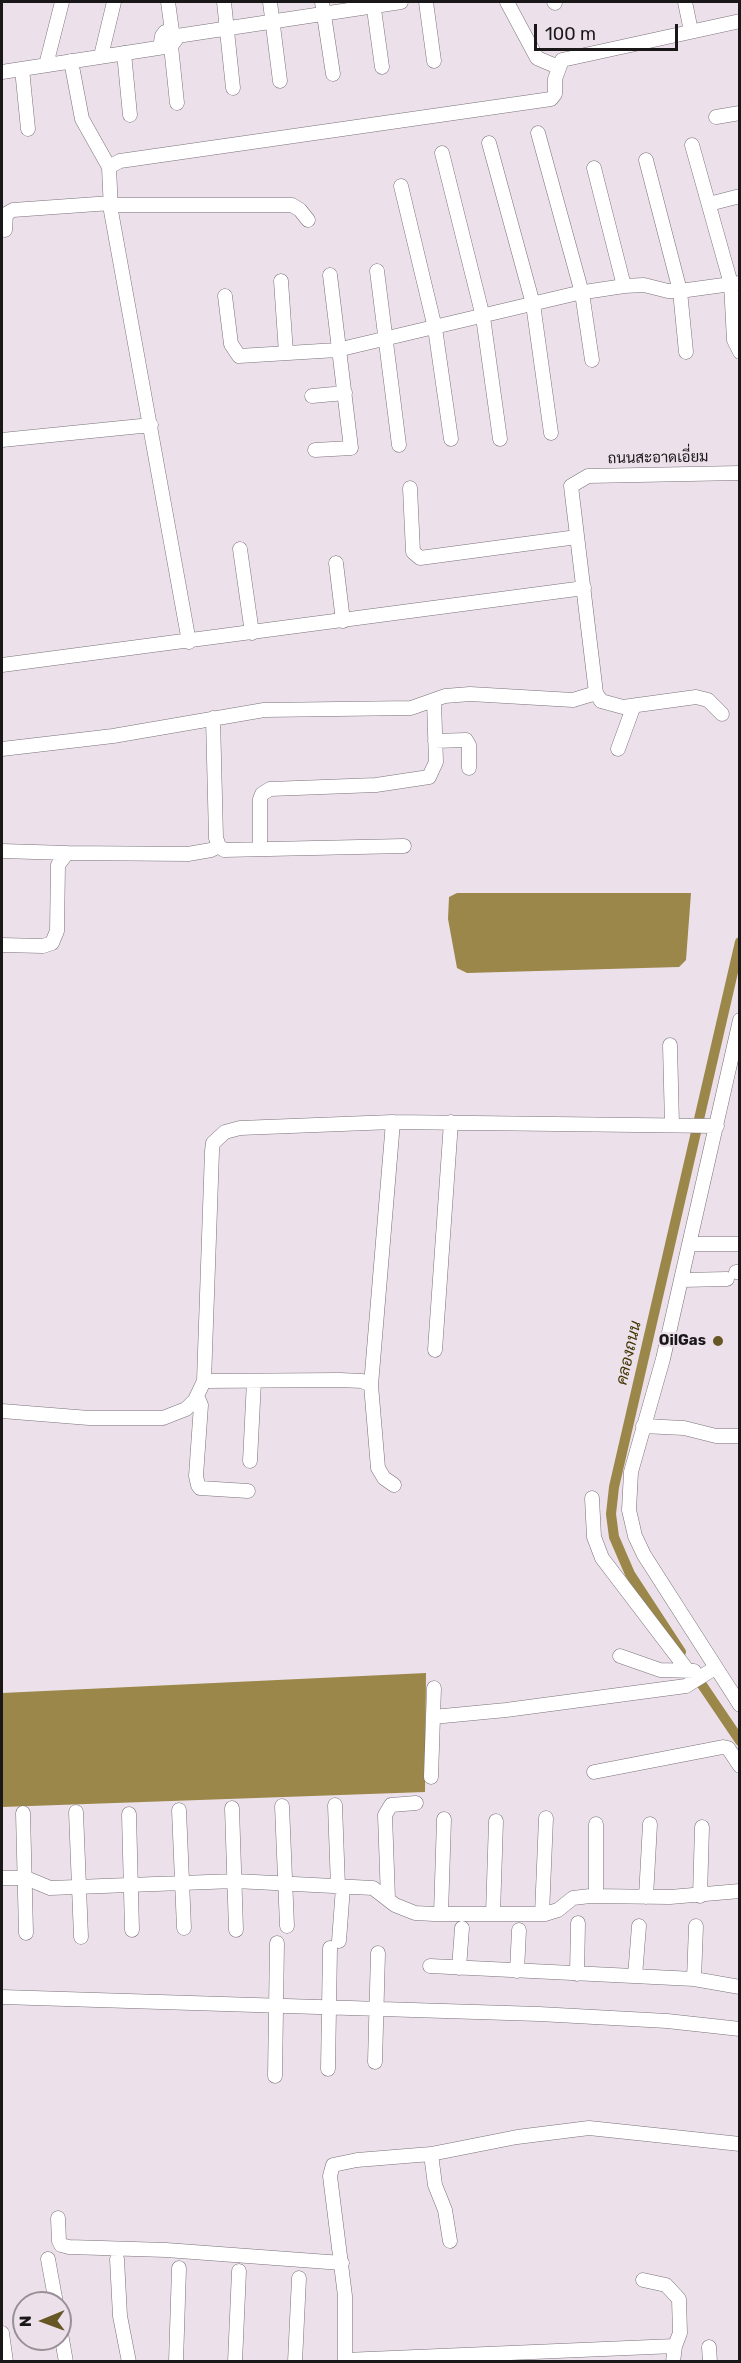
<!DOCTYPE html>
<meta charset="utf-8">
<style>
body{margin:0}
#map{position:relative;width:741px;height:2363px;overflow:hidden;background:#ece1ea;font-family:Rubik,sans-serif}
canvas{display:block}
.frame{position:absolute;inset:0;border:3px solid #1a1719;pointer-events:none}
.north{position:absolute;left:12px;top:2291px;width:60px;height:60px;box-sizing:border-box;background:#ece1ea;border:2px solid #989096;border-radius:50%;rotate:269deg;font-size:16px;font-weight:700;line-height:24px;text-align:center;color:#1a1719}
.north::after{content:'';display:block;margin:auto;width:21px;height:27px;background:#675725;clip-path:polygon(50% 0,100% 100%,50% 72%,0 100%)}
.scale{position:absolute;left:534px;top:24px;width:144px;height:27px;box-sizing:border-box;border:3px solid #1a1719;border-top:0;padding-left:8px;font-size:18px;line-height:21px;white-space:nowrap;color:#1a1719;-webkit-text-stroke:4px #ece1ea;paint-order:stroke}
</style>
<div id="map">
<canvas width="741" height="2363"></canvas>
<div class="frame"></div>
<div class="north">N</div>
<div class="scale">100 m</div>
</div>
<script>
const g = document.querySelector('canvas').getContext('2d');
g.lineJoin = 'round';
function paint(path, color) { g.fillStyle = color; g.fill(path, 'evenodd'); }
const shape = rows => new Path2D(rows.map(r => 'M' + r).join(''));
function strokePath(path, color, width, dash) { g.strokeStyle = color; g.lineWidth = width; g.lineCap = dash ? 'butt' : 'round'; g.setLineDash(dash || []); g.stroke(path); }
function label(font, color, halo, rows, align = 'center') {
  g.font = font + ' Rubik,Sarabun,sans-serif'; g.lineWidth = 4.5; g.setLineDash([]); g.textBaseline = 'middle'; g.strokeStyle = halo; g.fillStyle = color; for (const [text, x, y, turn = 0] of rows) {
    g.save(); g.translate(x, y); g.rotate((+turn || 0) * Math.PI / 180); g.textAlign = isNaN(turn) ? turn : align; if (halo) g.strokeText(text, 0, 0); g.fillText(text, 0, 0); g.restore();
  }
}
paint(shape([
 [457,893,691,893,686,960,679,967,467,973,457,968,448,919,449,897],
 [426,1673,425,1792,2,1807,2,1693]
]), '#9b8749');
strokePath(shape([
 [681,1652,630,1574,614,1537,611,1514,614,1487,740,942],
 [694,1673,740,1741]
]), '#9b8749', 10);
const minor = shape([
 [168,2,172,31],
 [224,2,233,88],
 [270,2,280,81],
 [322,2,333,74],
 [373,2,382,67],
 [426,2,434,61],
 [507,2,537,58,558,67],
 [554,2,555,3],
 [685,2,691,31],
 [177,36,401,2],
 [171,46,177,103],
 [124,53,130,115],
 [101,56,114,2],
 [71,61,82,119,109,167,111,211,189,642],
 [46,65,62,2],
 [22,69,28,129],
 [2,72,171,46,177,38,172,31,165,32,162,36,161,42,165,46],
 [716,117,740,113],
 [538,133,582,293,592,360],
 [489,143,533,304,551,433],
 [442,153,483,317,500,439],
 [646,160,680,291,686,352],
 [109,167,120,161,551,99,555,94,555,79,562,60,740,21],
 [594,168,624,286],
 [401,186,435,328,451,439],
 [709,204,740,196],
 [111,205,292,205,300,210,308,220],
 [5,230,6,214,13,210,111,203],
 [377,271,399,445],
 [281,281,286,353],
 [740,283,731,284,734,340,740,352],
 [225,296,231,344,239,356,337,350,578,293,624,286,644,285,668,291,680,291,731,284,692,145],
 [312,396,345,393],
 [2,440,151,425],
 [315,450,351,448,330,275],
 [410,488,413,552,420,558,577,537],
 [240,549,252,633],
 [336,563,343,621],
 [2,665,584,588],
 [722,714,708,700,696,697,623,707,601,701,596,693,571,486,588,476,740,473],
 [213,718,216,838,219,846,224,850,404,846],
 [435,741,466,740,469,745,469,768],
 [2,749,113,736,264,710,411,708,445,696,470,694,573,700,596,693],
 [618,749,633,708],
 [260,849,260,799,262,794,270,789,376,785,429,777,436,762,434,701],
 [2,851,67,853],
 [2,945,43,946,52,943,57,931,58,865,67,853,188,854,211,850,219,846],
 [740,1020,663,1359,631,1472,629,1510,635,1536,644,1555,740,1705],
 [670,1045,672,1125],
 [690,1244,740,1244],
 [736,1272,740,1272],
 [682,1280,727,1279],
 [435,1350,451,1122],
 [204,1381,340,1380,362,1381,371,1385,378,1468,384,1478,394,1485],
 [371,1385,393,1122],
 [197,1396,201,1405,196,1476,198,1485,200,1488,248,1491],
 [2,1411,89,1418,163,1418,186,1409,195,1400,204,1381,212,1151,213,1143,225,1132,240,1128,393,1122,717,1126],
 [643,1426,684,1428,716,1436,740,1436],
 [250,1461,254,1381],
 [592,1498,594,1537,602,1558,688,1671],
 [620,1656,660,1670,694,1671],
 [433,1717,434,1688],
 [594,1772,723,1747,728,1748,740,1766],
 [431,1777,433,1717,506,1710,686,1686,715,1668],
 [335,1805,338,1887],
 [282,1806,287,1926],
 [232,1808,236,1930],
 [179,1810,184,1928],
 [76,1812,81,1937],
 [23,1813,26,1933],
 [129,1814,132,1930],
 [2,1878,26,1878,50,1888,235,1881,373,1888,395,1905,415,1913,434,1914,545,1914,558,1910,573,1898,590,1896,670,1897,740,1891],
 [596,1896,596,1824],
 [700,1896,702,1827],
 [646,1897,650,1824],
 [388,1899,385,1815,391,1805,416,1803],
 [441,1914,444,1819],
 [493,1914,496,1821],
 [542,1914,546,1818],
 [339,1941,343,1887],
 [430,1966,694,1979,740,1987],
 [459,1968,462,1928],
 [517,1971,519,1930],
 [577,1974,578,1923],
 [635,1976,639,1926],
 [694,1979,696,1926],
 [2,1997,539,2014,667,2021,740,2029],
 [375,2062,378,1953],
 [328,2069,330,1948],
 [275,2076,277,1943],
 [431,2154,435,2185,445,2210,450,2241],
 [58,2218,59,2241,61,2245,69,2247,166,2250,342,2263],
 [48,2259,56,2303],
 [117,2259,120,2316,129,2362],
 [643,2280,666,2285,679,2299,680,2333,675,2346],
 [60,2328,66,2362],
 [2,2333,6,2362],
 [709,2347,710,2362],
 [345,2360,675,2346,673,2362],
 [176,2362,179,2268],
 [235,2362,239,2271],
 [295,2362,299,2278],
 [345,2362,345,2296,330,2176,333,2165,357,2160,431,2154,517,2137,589,2128,740,2144]
]);
strokePath(minor, '#7a7179', 15);
strokePath(minor, '#fff', 14);
for (const [x, y, r, color] of [
 [718,1341,6,"#675725"]
]) { const dot = new Path2D(); dot.arc(x, y, r, 0, 2 * Math.PI); g.fillStyle = color; g.fill(dot); strokePath(dot, '#ece1ea', 2); }
label('15px', '#1a1719', '#ece1ea', [
 ["ถนนสะอาดเอี่ยม",658,458,-1]
]);
label('bold 15px', '#1a1719', '#ece1ea', [
 ["OilGas",706,1341]
], 'right');
label('italic 16px', '#433500', '#ece1ea', [
 ["คลองถนน",629,1353,-77]
]);
</script>
